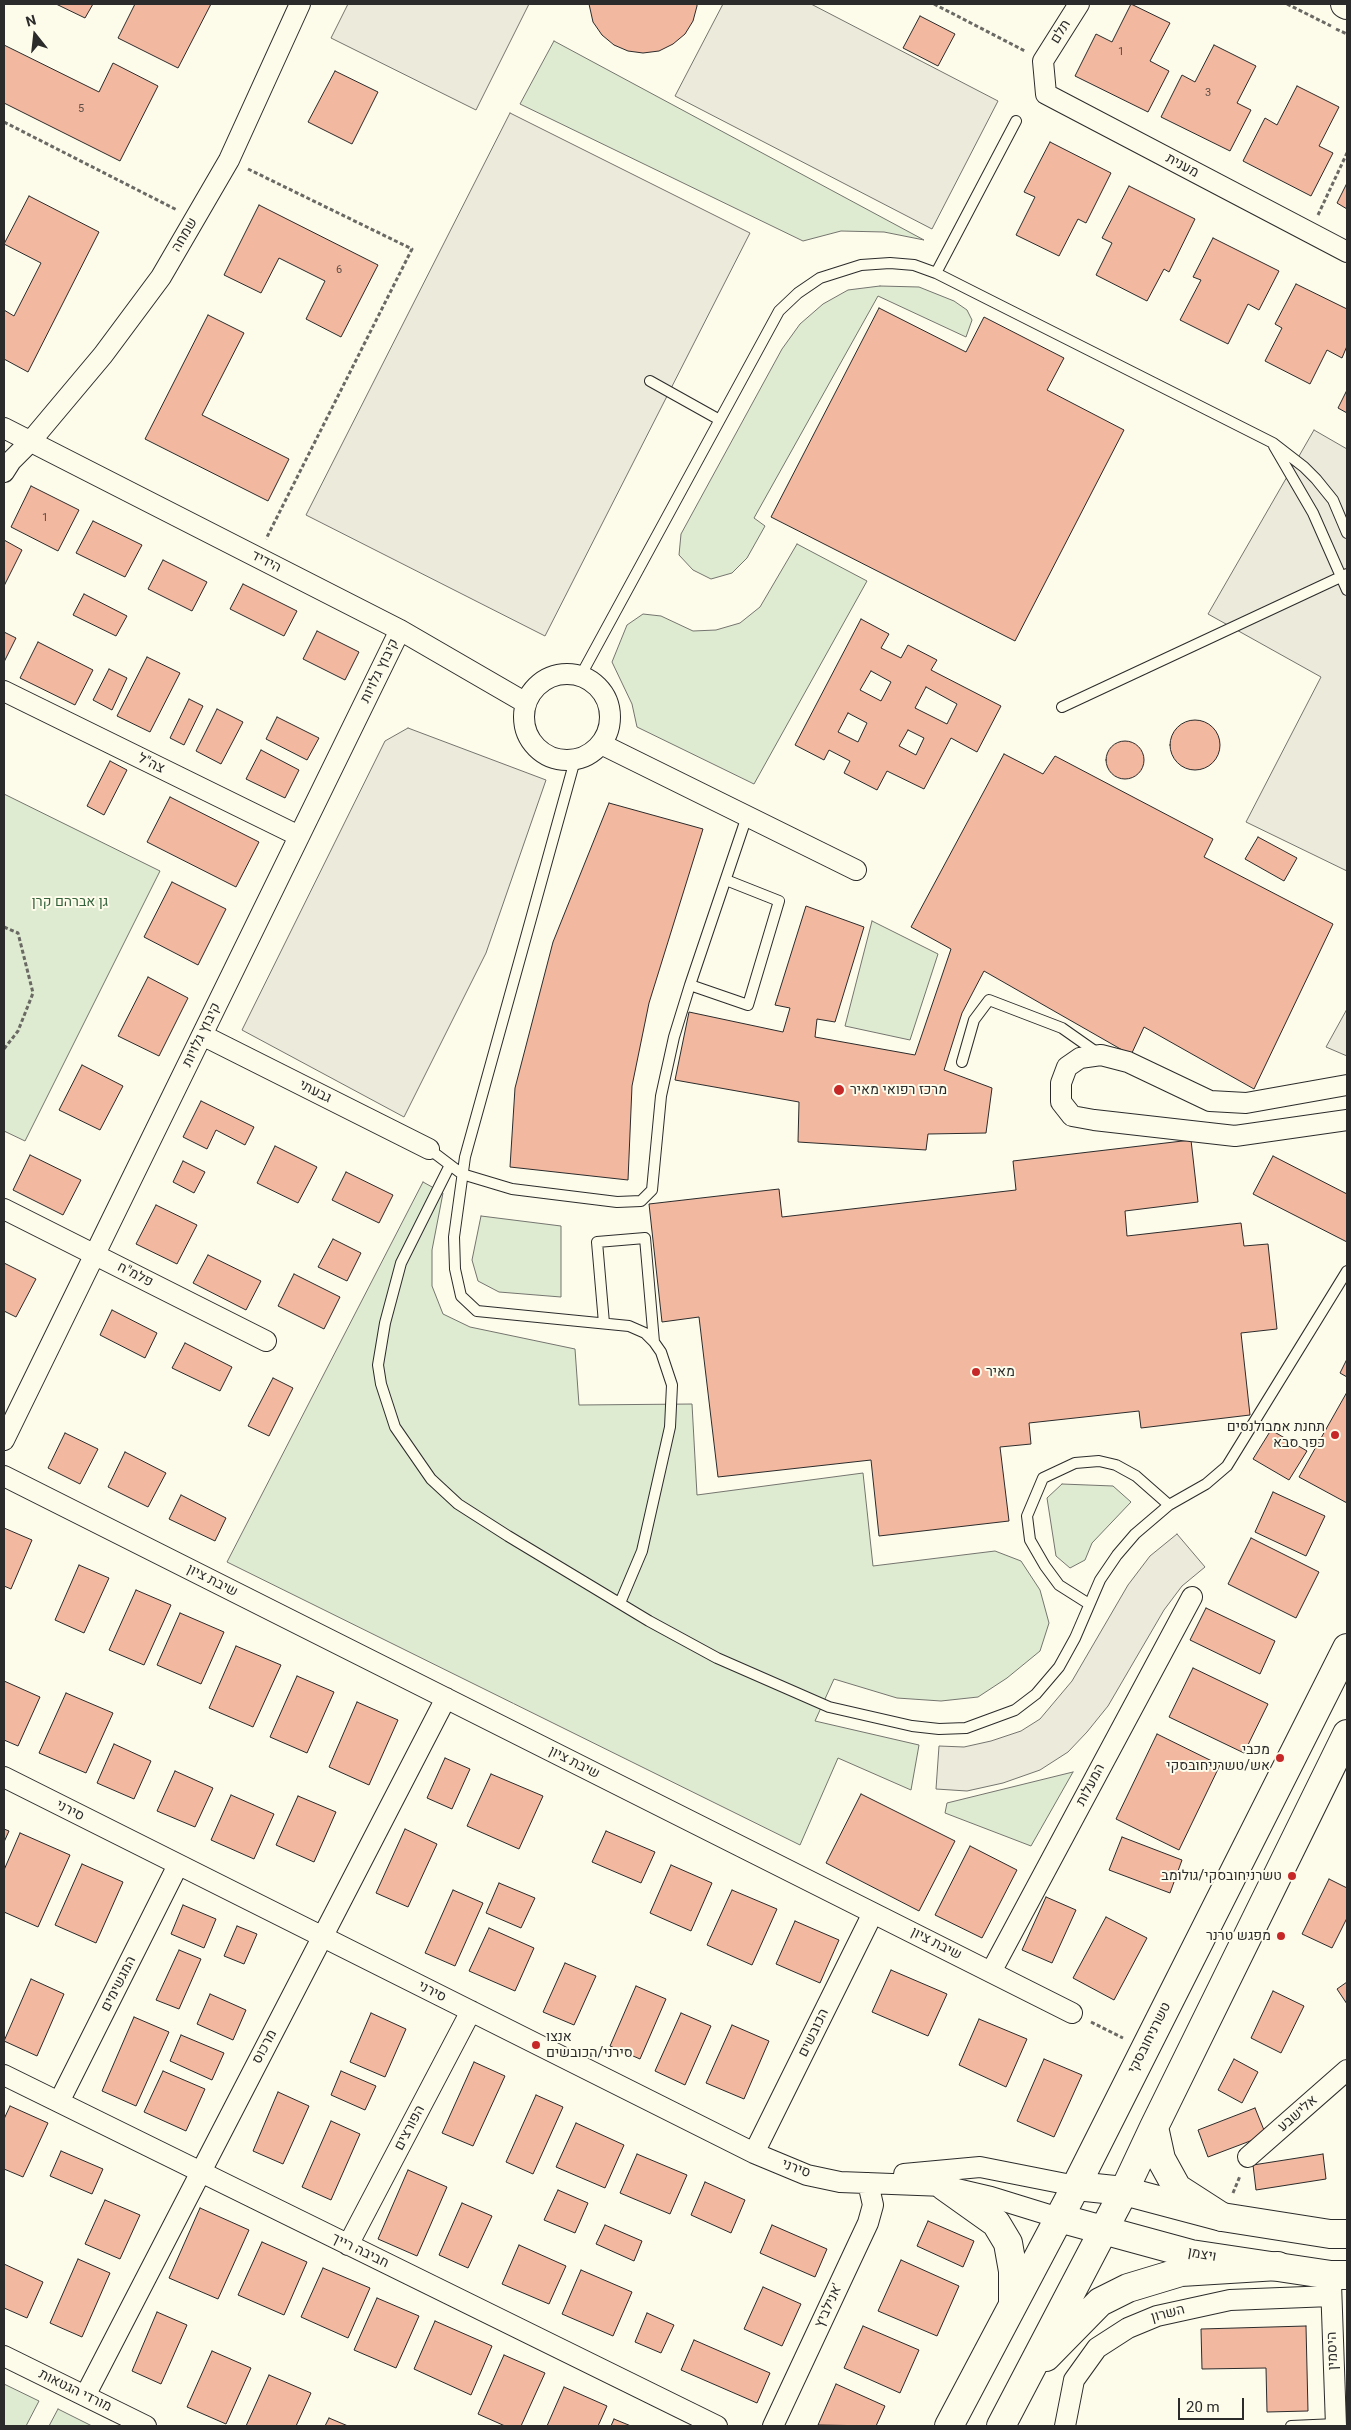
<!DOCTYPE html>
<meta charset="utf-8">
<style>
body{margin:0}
#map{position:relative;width:1351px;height:2430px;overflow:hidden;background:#fdfbea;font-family:Roboto,sans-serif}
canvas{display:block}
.frame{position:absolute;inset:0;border:5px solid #2b2b2b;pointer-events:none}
.north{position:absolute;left:10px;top:10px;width:50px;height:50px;-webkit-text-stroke:4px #fdfbea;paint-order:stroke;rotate:344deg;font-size:14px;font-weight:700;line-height:20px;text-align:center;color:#2b2b2b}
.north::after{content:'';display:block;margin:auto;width:18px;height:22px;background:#2b2b2b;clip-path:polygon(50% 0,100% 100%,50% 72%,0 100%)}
.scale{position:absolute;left:1178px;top:2398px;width:66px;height:22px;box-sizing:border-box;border:2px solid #2b2b2b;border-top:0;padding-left:6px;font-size:15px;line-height:18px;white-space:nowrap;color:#2b2b2b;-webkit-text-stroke:4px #fdfbea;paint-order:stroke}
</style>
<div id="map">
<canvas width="1351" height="2430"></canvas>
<div class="frame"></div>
<div class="north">N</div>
<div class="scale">20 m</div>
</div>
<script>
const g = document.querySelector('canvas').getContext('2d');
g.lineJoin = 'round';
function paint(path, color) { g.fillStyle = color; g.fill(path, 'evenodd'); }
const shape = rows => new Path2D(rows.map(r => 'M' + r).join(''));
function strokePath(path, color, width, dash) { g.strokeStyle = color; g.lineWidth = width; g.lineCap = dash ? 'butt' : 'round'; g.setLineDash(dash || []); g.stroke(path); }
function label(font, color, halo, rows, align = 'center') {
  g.font = font + ' Roboto,Heebo,sans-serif'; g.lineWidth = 4; g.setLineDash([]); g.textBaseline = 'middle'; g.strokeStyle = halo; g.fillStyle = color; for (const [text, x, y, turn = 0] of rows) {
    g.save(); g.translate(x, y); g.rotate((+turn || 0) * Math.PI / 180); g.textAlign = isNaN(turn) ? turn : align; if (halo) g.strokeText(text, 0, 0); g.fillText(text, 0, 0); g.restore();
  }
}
const green = shape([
 [554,41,924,240,884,232,841,231,803,241,520,104,554,41],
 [880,286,919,287,954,301,967,310,972,320,966,337,878,296,754,518,765,526,747,558,732,573,711,579,693,570,679,555,681,534,782,349,800,324,823,304,848,290,880,286],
 [797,544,867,581,754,784,637,727,632,704,612,662,627,625,643,614,661,616,693,631,716,630,740,623,760,607,797,544],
 [4,794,160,871,25,1141,4,1131,4,794],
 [872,921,938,954,910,1040,845,1026,872,921],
 [423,1182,443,1193,432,1250,432,1286,443,1314,470,1327,575,1349,579,1405,692,1404,697,1495,863,1473,873,1566,995,1551,1021,1561,1040,1590,1049,1623,1040,1651,1007,1678,978,1697,941,1701,897,1698,834,1679,815,1721,919,1745,911,1790,838,1758,800,1845,227,1562,423,1182],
 [481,1216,561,1226,561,1297,499,1292,478,1281,472,1260,481,1216],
 [1062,1484,1113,1486,1131,1502,1092,1543,1085,1560,1070,1568,1056,1556,1047,1498,1062,1484],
 [1073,1772,1031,1846,945,1813,947,1803,1073,1772],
 [4,2384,39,2401,26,2426,4,2426,4,2384],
 [58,2409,92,2426,49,2426,58,2409]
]);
paint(green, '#deebd1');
strokePath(green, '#74746e', 1);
const parking = shape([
 [348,4,529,4,476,110,331,38,348,4],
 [723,4,811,4,998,101,932,229,675,96,723,4],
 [510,113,750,233,545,636,306,515,510,113],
 [1314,430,1347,449,1347,871,1246,822,1321,677,1208,614,1314,430],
 [408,728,546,780,486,953,404,1117,242,1030,385,741,408,728],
 [1347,1009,1347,1056,1326,1047,1347,1009],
 [1177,1534,1205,1567,1182,1586,1164,1610,1108,1706,1087,1732,1068,1752,1040,1770,1003,1783,967,1791,936,1789,939,1746,964,1747,991,1741,1021,1731,1040,1719,1072,1681,1128,1585,1150,1556,1177,1534]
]);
paint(parking, '#eceadb');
strokePath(parking, '#74746e', 1);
const building = shape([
 [56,4,93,4,85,18,56,4],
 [135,4,211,4,178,68,118,38,135,4],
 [589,4,697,4,697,6,693,21,685,34,673,44,659,51,643,53,628,51,614,45,602,35,593,22,589,4],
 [1131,4,1170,23,1150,61,1169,71,1148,112,1075,76,1096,34,1112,42,1131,4],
 [920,16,955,34,938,66,903,48,920,16],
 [4,45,99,92,113,63,158,86,120,161,4,103,4,45],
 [1214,45,1256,66,1237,103,1251,110,1230,151,1161,117,1182,75,1195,82,1214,45],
 [335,71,378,92,352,144,308,122,335,71],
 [1297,86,1339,107,1319,146,1333,153,1311,196,1243,161,1265,118,1277,125,1297,86],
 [1050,142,1111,173,1086,223,1078,219,1059,256,1016,235,1035,197,1024,192,1050,142],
 [1347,183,1347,209,1337,203,1347,183],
 [1129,186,1195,219,1169,272,1164,269,1147,301,1096,275,1112,243,1102,238,1129,186],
 [29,196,99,232,28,372,4,359,4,310,14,316,41,263,4,244,29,196],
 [259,205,378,265,341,337,306,319,325,281,279,258,261,293,224,275,259,205],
 [1213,238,1279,271,1259,310,1248,304,1228,344,1180,320,1201,280,1193,277,1213,238],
 [1296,284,1347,309,1347,346,1342,358,1327,350,1310,384,1265,361,1282,328,1275,324,1296,284],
 [879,308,966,352,984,317,1064,358,1047,390,1124,430,1015,641,771,517,879,308],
 [208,315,244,333,202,415,289,459,268,501,145,439,208,315],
 [1347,390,1347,413,1338,408,1347,390],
 [31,486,79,510,58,551,11,527,31,486],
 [93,521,142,545,125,577,76,553,93,521],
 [4,540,22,550,4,586,4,540],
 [163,560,207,582,192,611,148,589,163,560],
 [243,584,297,611,284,636,230,609,243,584],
 [84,594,127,616,116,636,73,615,84,594],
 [861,619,889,634,881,648,901,658,908,645,937,660,931,670,1001,706,977,752,951,738,924,789,887,771,877,790,844,773,850,761,829,750,824,760,795,745,861,619],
 [871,671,891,682,881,701,860,690,871,671],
 [926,687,957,704,947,724,915,708,926,687],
 [848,713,867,723,858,742,838,732,848,713],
 [908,730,924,738,916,755,899,746,908,730],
 [317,631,359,652,345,680,303,659,317,631],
 [4,632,16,638,4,662,4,632],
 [38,642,93,670,75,705,20,678,38,642],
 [147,657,180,673,150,732,117,716,147,657],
 [109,669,127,678,112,710,93,700,109,669],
 [189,699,203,706,184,745,170,738,189,699],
 [217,709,243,722,221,764,196,751,217,709],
 [277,717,319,738,307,760,266,739,277,717],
 '1170 745a25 25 0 1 1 50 0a25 25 0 1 1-50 0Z',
 '1106 760a19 19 0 1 1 38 0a19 19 0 1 1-38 0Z',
 [261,750,299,770,285,798,246,779,261,750],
 [1004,754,1043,774,1055,756,1213,839,1204,857,1333,924,1254,1089,1144,1027,1131,1055,984,971,962,1013,944,1070,992,1088,986,1133,928,1134,926,1150,798,1142,799,1102,675,1080,689,1012,783,1032,790,1008,775,1005,806,906,864,927,835,1022,817,1019,815,1037,915,1055,951,949,911,927,1004,754],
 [110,761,127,770,104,815,87,806,110,761],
 [170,797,259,842,236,887,147,842,170,797],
 [609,803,703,829,649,1003,632,1086,628,1180,510,1167,515,1088,553,942,609,803],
 [1258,837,1297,858,1284,881,1245,859,1258,837],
 [172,882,226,909,198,965,144,937,172,882],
 [148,977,188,998,159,1056,118,1036,148,977],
 [82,1065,123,1086,100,1130,59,1110,82,1065],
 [201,1101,254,1127,245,1145,216,1130,207,1149,183,1137,201,1101],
 [1191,1140,1198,1202,1125,1211,1127,1236,1241,1223,1244,1246,1268,1244,1277,1329,1241,1333,1250,1415,1141,1428,1139,1411,1029,1423,1031,1444,1000,1447,1009,1521,879,1536,871,1460,718,1477,699,1317,662,1322,649,1204,779,1189,782,1217,1016,1190,1013,1161,1191,1140],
 [275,1146,317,1167,298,1203,257,1183,275,1146],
 [30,1155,81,1180,63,1215,13,1190,30,1155],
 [1273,1156,1347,1194,1347,1242,1253,1194,1273,1156],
 [183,1161,205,1172,194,1193,173,1182,183,1161],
 [346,1172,393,1195,379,1223,332,1200,346,1172],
 [156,1205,197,1225,177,1264,136,1244,156,1205],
 [333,1239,361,1253,347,1281,318,1267,333,1239],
 [208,1255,261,1281,246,1310,193,1283,208,1255],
 [4,1263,36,1279,16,1317,4,1311,4,1263],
 [294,1274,340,1297,324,1329,278,1306,294,1274],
 [112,1310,157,1333,145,1358,100,1335,112,1310],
 [185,1343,232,1367,220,1391,172,1368,185,1343],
 [1347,1359,1347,1377,1340,1373,1347,1359],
 [273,1378,293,1388,269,1436,248,1426,273,1378],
 [1347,1392,1347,1503,1299,1477,1347,1392],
 [1271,1430,1307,1451,1289,1480,1253,1459,1271,1430],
 [65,1433,98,1449,80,1484,48,1468,65,1433],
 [125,1452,166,1473,148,1507,108,1487,125,1452],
 [1273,1492,1325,1516,1306,1556,1255,1532,1273,1492],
 [181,1495,226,1518,215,1541,169,1519,181,1495],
 [4,1528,32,1540,11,1589,4,1586,4,1528],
 [1251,1538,1319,1572,1296,1618,1228,1584,1251,1538],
 [79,1565,109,1578,84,1633,55,1620,79,1565],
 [136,1590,171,1605,144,1665,109,1650,136,1590],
 [1206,1608,1275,1641,1260,1674,1190,1640,1206,1608],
 [180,1613,224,1632,201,1684,157,1665,180,1613],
 [236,1646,281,1665,253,1727,209,1708,236,1646],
 [1193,1668,1268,1704,1244,1753,1169,1717,1193,1668],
 [297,1676,334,1692,307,1753,270,1737,297,1676],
 [4,1681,40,1697,18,1746,4,1740,4,1681],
 [66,1693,113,1713,86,1773,39,1753,66,1693],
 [357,1702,398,1720,369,1785,329,1767,357,1702],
 [1157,1734,1220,1765,1179,1850,1116,1819,1157,1734],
 [114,1744,151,1761,134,1799,97,1783,114,1744],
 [445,1758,470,1769,452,1809,427,1798,445,1758],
 [175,1771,213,1788,195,1827,157,1811,175,1771],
 [491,1774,543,1796,519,1849,467,1826,491,1774],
 [861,1794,955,1841,919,1911,826,1863,861,1794],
 [231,1795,274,1814,254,1859,211,1840,231,1795],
 [298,1796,336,1812,314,1862,276,1845,298,1796],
 [4,1829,9,1831,4,1842,4,1829],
 [405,1829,437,1844,408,1907,376,1893,405,1829],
 [606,1831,655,1852,641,1883,592,1862,606,1831],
 [20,1833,70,1855,38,1927,4,1912,4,1870,20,1833],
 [1122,1837,1182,1860,1170,1893,1109,1870,1122,1837],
 [970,1846,1017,1870,982,1938,935,1915,970,1846],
 [82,1864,123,1882,96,1943,55,1925,82,1864],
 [671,1865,712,1883,691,1931,650,1913,671,1865],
 [1329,1879,1347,1888,1347,1918,1332,1948,1302,1934,1329,1879],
 [499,1883,535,1898,521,1928,486,1913,499,1883],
 [453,1890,483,1903,455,1966,425,1953,453,1890],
 [732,1890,777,1909,752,1965,707,1945,732,1890],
 [1046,1897,1076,1910,1052,1963,1022,1950,1046,1897],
 [183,1905,216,1919,204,1948,171,1934,183,1905],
 [1106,1917,1147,1938,1114,2000,1073,1978,1106,1917],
 [795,1921,839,1940,820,1983,776,1964,795,1921],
 [237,1926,257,1934,244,1964,224,1956,237,1926],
 [489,1928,534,1948,515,1991,469,1971,489,1928],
 [179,1950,201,1959,179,2009,156,2000,179,1950],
 [565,1963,596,1976,574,2025,543,2012,565,1963],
 [891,1970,947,1994,928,2036,872,2012,891,1970],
 [31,1979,64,1994,37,2056,4,2041,31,1979],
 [1347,1982,1347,2004,1337,1989,1347,1982],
 [636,1986,666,1999,640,2059,610,2046,636,1986],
 [1273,1991,1304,2006,1281,2053,1251,2038,1273,1991],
 [210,1994,246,2010,233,2040,197,2024,210,1994],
 [371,2013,406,2029,385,2077,350,2062,371,2013],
 [681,2013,711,2026,685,2085,655,2071,681,2013],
 [134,2017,169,2032,136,2106,102,2091,134,2017],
 [979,2019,1027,2039,1006,2087,959,2065,979,2019],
 [732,2025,769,2041,744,2099,706,2083,732,2025],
 [181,2035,224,2053,212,2080,170,2061,181,2035],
 [1044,2059,1082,2075,1054,2137,1017,2121,1044,2059],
 [1234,2059,1258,2072,1242,2103,1218,2090,1234,2059],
 [474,2062,505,2076,473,2146,442,2133,474,2062],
 [163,2071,205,2089,186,2131,144,2112,163,2071],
 [341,2071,376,2086,365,2110,331,2095,341,2071],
 [278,2092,309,2106,283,2164,253,2151,278,2092],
 [536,2095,563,2107,533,2174,506,2162,536,2095],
 [10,2106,48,2123,23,2177,4,2169,4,2119,10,2106],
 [1255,2108,1266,2135,1208,2157,1198,2130,1255,2108],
 [331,2121,360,2134,331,2200,302,2187,331,2121],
 [576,2123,624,2145,605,2188,556,2167,576,2123],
 [61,2151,103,2169,92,2194,50,2176,61,2151],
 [637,2154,687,2175,670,2214,620,2193,637,2154],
 [1323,2154,1326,2179,1256,2190,1253,2165,1323,2154],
 [408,2170,447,2187,417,2256,378,2239,408,2170],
 [705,2182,745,2200,731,2233,691,2215,705,2182],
 [558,2190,588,2203,575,2233,544,2220,558,2190],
 [105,2200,140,2215,120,2259,85,2244,105,2200],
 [462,2203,492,2216,468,2268,439,2255,462,2203],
 [200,2208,249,2230,218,2299,169,2278,200,2208],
 [928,2221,974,2241,963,2267,917,2246,928,2221],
 [605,2225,642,2241,634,2261,596,2244,605,2225],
 [772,2225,827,2249,815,2277,760,2253,772,2225],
 [262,2242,307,2262,284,2315,238,2295,262,2242],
 [519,2245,566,2266,549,2304,502,2284,519,2245],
 [78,2259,110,2273,82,2337,50,2323,78,2259],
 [901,2260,959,2286,937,2336,878,2311,901,2260],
 [4,2264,43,2282,27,2318,4,2308,4,2264],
 [323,2268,370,2288,348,2338,301,2317,323,2268],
 [581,2270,632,2292,613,2336,562,2314,581,2270],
 [763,2287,801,2304,782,2346,744,2329,763,2287],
 [377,2298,419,2316,396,2368,354,2350,377,2298],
 [157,2312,187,2325,161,2384,132,2371,157,2312],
 [647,2313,674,2325,661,2353,635,2342,647,2313],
 [435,2321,492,2346,471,2395,414,2369,435,2321],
 [863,2326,919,2350,900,2393,844,2368,863,2326],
 [1306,2326,1308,2411,1267,2412,1266,2368,1202,2369,1201,2329,1306,2326],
 [694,2340,770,2373,757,2403,681,2370,694,2340],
 [212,2351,251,2368,226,2424,187,2407,212,2351],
 [504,2355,545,2373,521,2426,505,2426,478,2414,504,2355],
 [269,2375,311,2393,296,2426,246,2426,269,2375],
 [836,2384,885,2406,876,2426,818,2425,836,2384],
 [564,2387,607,2406,598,2426,547,2426,564,2387],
 [329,2418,348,2426,325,2426,329,2418],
 [614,2419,631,2426,611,2426,614,2419]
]);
paint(building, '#f2b8a0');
strokePath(building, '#2b2b2b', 1);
const lane = shape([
 [936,273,1016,121],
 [650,381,718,419],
 [1274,446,1313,513,1347,590],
 [581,675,779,311,798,293,820,278,861,265,890,263,914,265,936,273,1273,443,1304,467,1316,479,1333,500,1347,533],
 [1062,707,1347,574],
 [575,760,465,1157,454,1237,455,1269,461,1296,477,1311,629,1326,645,1333,654,1342,661,1352,672,1385,670,1427,642,1551,620,1603],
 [726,880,779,901,748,1005,690,985,747,816],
 [962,1062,974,1020,989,1000,1062,1028,1099,1054],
 [429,1149,462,1174,512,1189,617,1202,641,1201,652,1190,661,1096,674,1037,690,985],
 [450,1165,401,1263,385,1323,378,1365,381,1384,395,1427,431,1479,458,1504,508,1536,649,1621,717,1658,829,1707,912,1726,939,1729,966,1728,1015,1710,1036,1694,1059,1667,1075,1638,1100,1580,1117,1555,1135,1534,1169,1505,1206,1484,1227,1466,1347,1271],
 [604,1323,597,1242,645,1238,654,1342],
 [1089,1604,1059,1585,1045,1566,1030,1540,1027,1516,1043,1478,1075,1463,1099,1461,1116,1465,1136,1476,1169,1505],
 [1291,2426,1336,2424]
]);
const street = shape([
 [1079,4,1043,61,1046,94,1347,252],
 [4,428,400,630,526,703],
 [4,472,11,461,30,442,103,355,161,277,229,160,300,4],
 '524 717a43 43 0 1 1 86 0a43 43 0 1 1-86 0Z',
 [4,691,299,836],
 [601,744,856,870],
 [202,1035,429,1149],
 [1347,1085,1246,1103,1210,1101,1128,1062,1101,1055,1080,1058,1067,1067,1061,1083,1061,1102,1072,1116,1094,1120,1235,1136,1347,1120],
 [4,1209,266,1341],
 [4,1440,400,630],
 [4,1476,1072,2013],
 [4,1777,754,2153,807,2175,840,2182,944,2186,991,2197,1059,2218],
 [991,1972,1192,1597],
 [4,2075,717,2426],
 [59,2102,178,1865],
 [754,2153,873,1913],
 [1248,2157,1347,2070],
 [904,2174,980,2167,1076,2186],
 [348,2245,471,2011],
 [1331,2283,1336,2426],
 [4,2356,146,2426],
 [85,2396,446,1698],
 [773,2426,868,2223,873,2205,868,2183],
 [1065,2426,1074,2380,1097,2348,1128,2328,1157,2316,1230,2300,1331,2296]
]);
const secondary = shape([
 [1345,4,1347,5],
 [1076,2186,1124,2191,1222,2217,1330,2234,1347,2234],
 [1059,2218,1191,2254,1331,2275,1347,2275]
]);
const primary = shape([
 [1154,2127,1161,2159,1177,2188,1222,2217],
 [944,2186,996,2223,1008,2243,1013,2271,1013,2304],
 [1046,2357,1100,2302,1128,2288,1181,2272,1278,2266],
 [949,2426,1076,2186,1347,1648],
 [1001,2426,1124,2191,1154,2127,1347,1734]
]);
strokePath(lane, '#2b2b2b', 12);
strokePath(street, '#2b2b2b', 22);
strokePath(secondary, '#2b2b2b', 30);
strokePath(primary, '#2b2b2b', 30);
strokePath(shape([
 [934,4,1025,51],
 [1287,4,1331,26],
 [1336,29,1347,34],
 [4,122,177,210],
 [248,169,412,249,266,539],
 [1318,215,1347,153],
 [4,927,18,933,33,993,18,1031,4,1049],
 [1091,2022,1123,2038],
 [1233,2193,1240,2176]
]), '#6a6964', 3, [4, 2.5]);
strokePath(lane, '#fdfbea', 10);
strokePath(street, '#fdfbea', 20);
strokePath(secondary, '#fdfbea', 28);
strokePath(primary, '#fdfbea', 28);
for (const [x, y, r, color] of [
 [839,1090,6,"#c62828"],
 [976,1372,5,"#c62828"],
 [1335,1435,5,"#c62828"],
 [1280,1758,5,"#c62828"],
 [1292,1876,5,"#c62828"],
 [1281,1936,5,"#c62828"],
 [536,2045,5,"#c62828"]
]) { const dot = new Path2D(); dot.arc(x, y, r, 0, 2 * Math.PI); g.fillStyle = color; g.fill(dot); strokePath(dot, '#fdfbea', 2); }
label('11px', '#5d4e48', null, [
 ["1",1121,52],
 ["3",1208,93],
 ["5",81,109],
 ["6",339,270],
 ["1",45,518]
]);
label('14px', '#2b2b2b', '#fdfbea', [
 ["תלם",1061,32,-58],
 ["מענית",1182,166,28],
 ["שמחה",185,235,-60],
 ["הידיד",266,562,27],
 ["קיבוץ גלויות",380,671,-64],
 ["צה\"ל",151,764,26],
 ["קיבוץ גלויות",202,1035,-64],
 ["גבעתי",315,1092,27],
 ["פלמ\"ח",135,1275,27],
 ["שיבת ציון",212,1581,27],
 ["שיבת ציון",574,1763,27],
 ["המעלות",1091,1785,-62],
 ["סירני",70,1811,27],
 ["שיבת ציון",936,1944,27],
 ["המגשימים",119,1984,-63],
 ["סירני",432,1992,27],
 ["הכובשים",814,2033,-64],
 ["טשרניחובסקי",1150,2038,-63],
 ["מרכוס",265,2047,-62],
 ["אלישבע",1298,2114,-41],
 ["הפורצים",410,2128,-62],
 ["סירני",796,2169,20],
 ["חביבה רייך",360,2251,26],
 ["ויצמן",1202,2255,10],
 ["אנילביץ'",829,2306,-65],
 ["השרון",1168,2314,-15],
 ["היסמין",1333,2351,-92],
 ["מורדי הגטאות",75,2391,26]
]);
label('14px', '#34623c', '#fdfbea', [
 ["גן אברהם קרן",70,902]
]);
label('14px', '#2b2b2b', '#fdfbea', [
 ["מרכז רפואי מאיר",850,1090,"left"],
 ["מאיר",986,1372,"left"],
 ["תחנת אמבולנסים",1325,1427],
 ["כפר סבא",1325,1443],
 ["מכבי",1270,1750],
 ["אש/טשרניחובסקי",1270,1766],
 ["טשרניחובסקי/גולומב",1282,1876],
 ["מפגש טרנר",1271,1936],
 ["אנצו",546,2037,"left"],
 ["סירני/הכובשים",546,2053,"left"]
], 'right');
</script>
